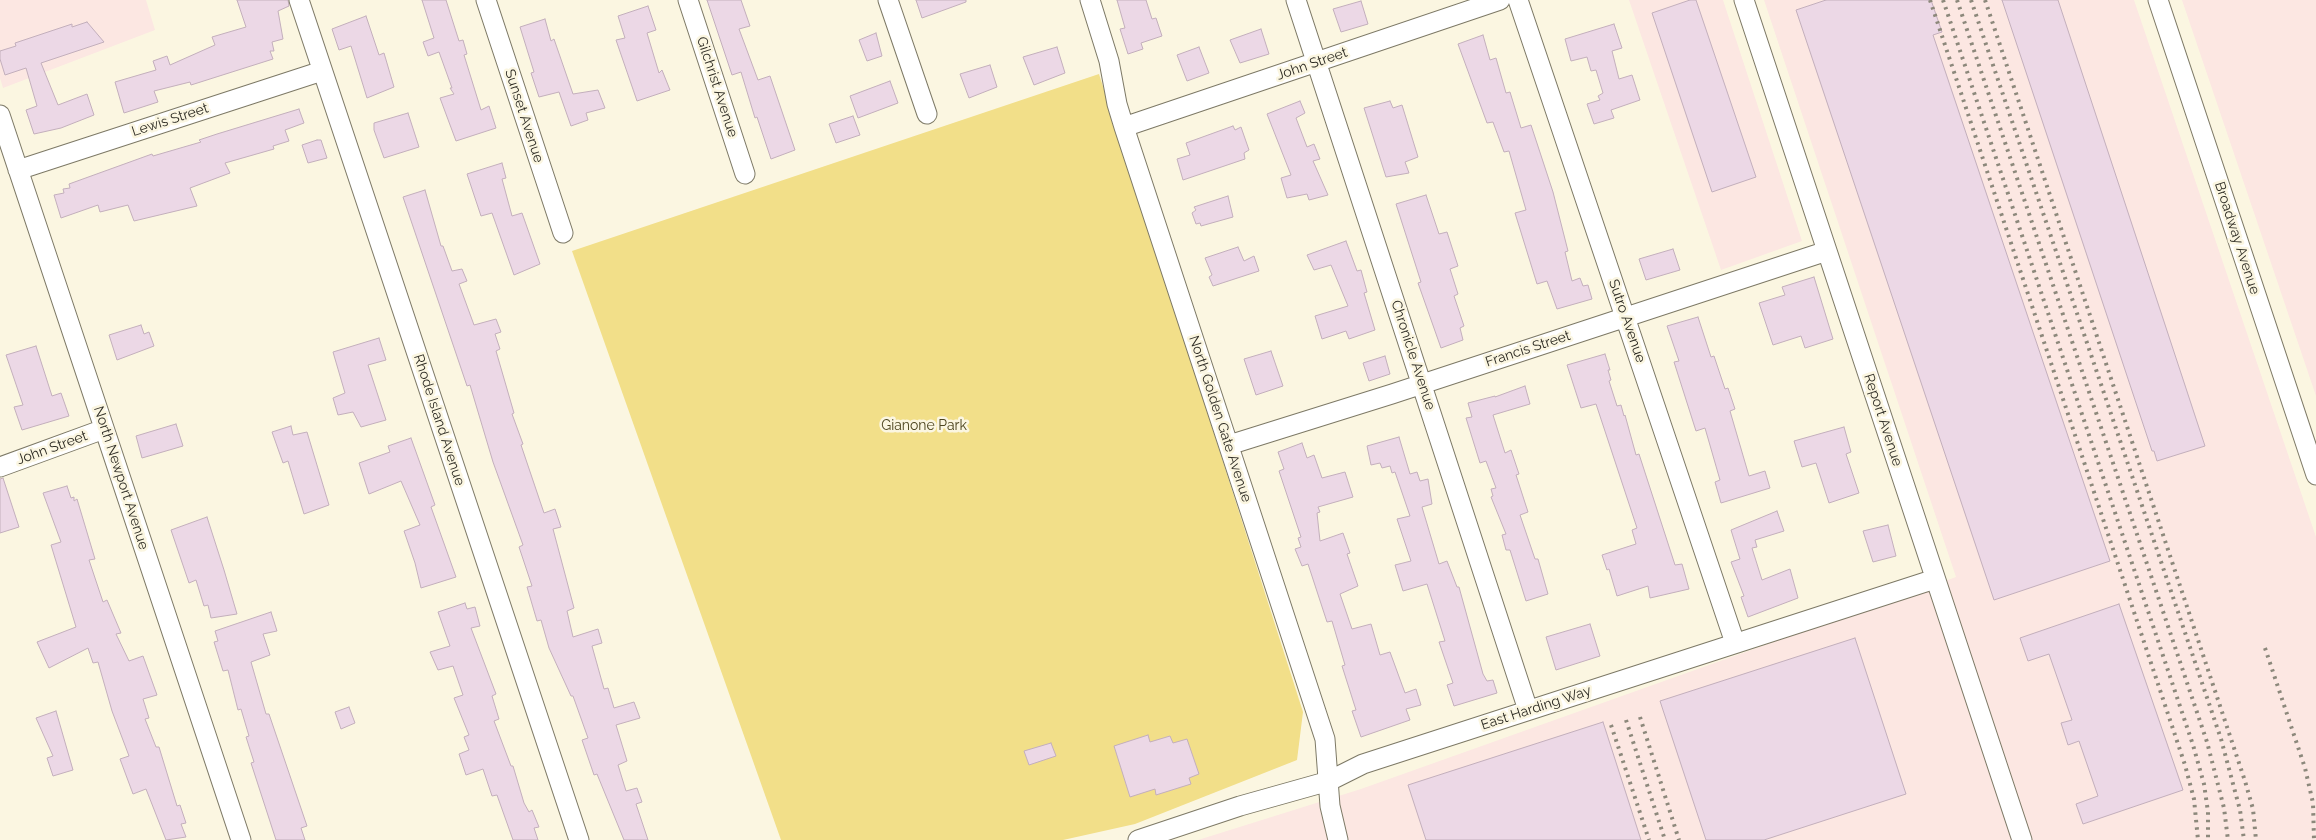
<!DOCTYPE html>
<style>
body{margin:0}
canvas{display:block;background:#fbf6e1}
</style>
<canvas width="2316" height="840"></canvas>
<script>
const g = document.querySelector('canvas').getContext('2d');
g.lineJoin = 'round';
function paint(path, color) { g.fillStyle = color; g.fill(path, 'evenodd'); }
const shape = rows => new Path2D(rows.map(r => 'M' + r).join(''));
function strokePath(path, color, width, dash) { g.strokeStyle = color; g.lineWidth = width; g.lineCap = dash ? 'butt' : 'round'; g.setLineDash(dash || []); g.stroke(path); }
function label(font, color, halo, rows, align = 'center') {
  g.font = font + ' Raleway,sans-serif'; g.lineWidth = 5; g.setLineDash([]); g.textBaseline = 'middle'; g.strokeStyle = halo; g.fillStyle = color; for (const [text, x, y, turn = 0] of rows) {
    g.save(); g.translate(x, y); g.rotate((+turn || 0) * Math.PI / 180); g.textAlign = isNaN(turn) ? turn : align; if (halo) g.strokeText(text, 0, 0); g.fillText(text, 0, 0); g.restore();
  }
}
paint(shape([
 [0,0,146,0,155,30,3,88,0,78],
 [1629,0,1723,0,1802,241,1721,270],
 [1764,0,2134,0,2316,537,2316,840,1198,840,1361,789,1956,577],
 [2182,0,2316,0,2316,396]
]), '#fce7e2');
paint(shape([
 [1099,74,1303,712,1297,760,1135,824,1063,840,781,840,572,251]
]), '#f2df89');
const building = shape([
 [237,0,288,0,289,6,278,11,283,39,272,42,274,51,270,51,273,59,191,85,190,82,154,91,158,102,124,113,115,82,156,70,153,61,167,56,170,65,215,45,212,37,246,27,237,0],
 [422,0,446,0,459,41,463,40,467,54,464,55,481,110,489,106,496,128,456,141,440,98,454,94,450,88,452,88,439,52,428,56,423,42,434,38,422,0],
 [707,0,741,0,750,26,739,29,758,80,770,76,795,150,771,159,757,117,755,118,741,72,732,75,707,0],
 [916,0,966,0,966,2,922,18,916,0],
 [1117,0,1146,0,1152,19,1156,18,1162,36,1141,43,1143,49,1128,54,1120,29,1125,28,1117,0],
 [1690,0,1696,0,1756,177,1712,192,1652,13,1690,0],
 [1826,0,1931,0,1942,32,1933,35,2110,561,1994,600,1796,10,1826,0],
 [2002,0,2058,0,2205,446,2157,461,2154,451,2152,451,2002,0],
 [1361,1,1368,24,1341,32,1333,9,1361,1],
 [648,6,656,30,647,33,659,73,662,70,670,90,637,101,616,40,625,38,618,16,648,6],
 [366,16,379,55,384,53,394,87,367,98,351,46,339,50,332,29,366,16],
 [545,19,551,41,554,39,573,94,598,90,605,108,586,113,588,120,571,126,559,92,539,97,531,73,534,72,520,27,545,19],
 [87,22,104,42,41,63,58,105,87,94,94,115,61,128,34,134,26,110,37,106,26,68,5,75,0,59,0,51,16,46,15,43,72,24,72,27,87,22],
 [1614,24,1622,48,1612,51,1619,79,1632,75,1640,100,1611,110,1614,118,1594,124,1587,104,1600,100,1598,96,1603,93,1596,70,1591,71,1587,57,1571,61,1565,39,1614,24],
 [1261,29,1269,54,1240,63,1230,40,1261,29],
 [876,33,882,56,867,61,859,40,876,33],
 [1483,35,1490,60,1496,58,1506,93,1510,92,1521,128,1531,125,1553,192,1568,251,1565,252,1572,281,1580,278,1583,286,1588,285,1592,299,1557,309,1547,281,1537,284,1515,213,1526,210,1509,151,1504,152,1493,122,1487,123,1458,44,1483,35],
 [1057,47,1065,73,1034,85,1023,57,1057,47],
 [1199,47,1209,73,1187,81,1177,55,1199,47],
 [990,65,997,87,969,98,960,74,990,65],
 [890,81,898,103,858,118,850,96,890,81],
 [1300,101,1305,113,1296,118,1307,147,1314,144,1320,159,1313,161,1328,195,1309,200,1307,194,1287,198,1281,178,1291,175,1267,114,1300,101],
 [1390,101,1393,108,1402,105,1418,157,1405,162,1409,173,1386,177,1364,108,1390,101],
 [299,109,304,123,285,130,289,141,273,146,274,149,225,163,230,173,190,188,197,206,134,221,128,205,100,212,98,205,61,218,54,195,64,193,63,189,70,188,69,184,152,154,153,156,201,142,199,140,217,134,299,109],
 [408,113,419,147,384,158,374,130,374,123,408,113],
 [853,116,860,135,836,143,829,124,853,116],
 [1233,126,1235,130,1241,127,1249,150,1244,153,1245,159,1183,180,1177,159,1190,155,1186,143,1233,126],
 [317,140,321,140,327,158,308,163,302,145,317,140],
 [502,163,506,178,502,179,512,216,522,213,540,264,514,275,492,213,481,216,467,174,502,163],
 [425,190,441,246,443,246,452,271,462,269,467,281,459,284,474,325,496,319,501,332,495,334,500,349,496,351,514,413,512,414,523,444,521,445,544,513,555,509,561,527,553,529,574,608,567,611,573,637,598,629,602,643,592,646,604,689,608,688,614,708,634,702,640,718,616,725,627,761,618,765,626,791,637,788,642,802,636,804,648,840,624,840,597,774,594,775,582,740,588,738,573,696,571,696,549,648,541,620,537,621,527,587,532,586,519,547,523,545,493,462,470,385,467,386,403,197,425,190],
 [1426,195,1439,234,1447,232,1458,266,1450,269,1458,294,1454,296,1464,326,1460,328,1463,340,1441,348,1418,283,1421,282,1396,204,1426,195],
 [1228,196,1233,217,1201,226,1200,223,1196,224,1192,213,1196,210,1194,207,1228,196],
 [1346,241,1357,271,1361,270,1367,292,1364,293,1375,330,1349,339,1346,331,1322,339,1315,316,1348,306,1331,265,1314,270,1307,255,1346,241],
 [1238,247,1244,261,1254,256,1259,271,1213,286,1209,277,1212,275,1205,258,1238,247],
 [1673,249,1680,270,1646,280,1639,259,1673,249],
 [1814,277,1833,339,1805,348,1801,336,1773,345,1759,303,1785,295,1782,287,1814,277],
 [1698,317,1711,357,1714,356,1725,389,1728,388,1735,409,1730,411,1749,476,1765,471,1770,488,1721,503,1715,482,1720,480,1705,428,1696,431,1674,362,1679,361,1667,326,1698,317],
 [141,325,144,334,149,332,154,346,117,360,109,335,141,325],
 [379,338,386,360,368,365,386,420,361,427,353,412,338,415,333,398,345,393,333,352,379,338],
 [36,346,52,396,61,393,69,416,22,430,14,407,23,405,6,355,36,346],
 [1271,351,1283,386,1256,395,1244,359,1271,351],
 [1605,354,1610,370,1608,370,1611,380,1609,381,1617,406,1621,405,1624,416,1625,415,1636,455,1639,454,1675,565,1682,564,1689,589,1650,598,1648,586,1617,596,1609,569,1607,570,1602,555,1636,544,1632,530,1637,528,1596,404,1581,408,1567,365,1605,354],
 [1385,356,1390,374,1369,381,1363,363,1385,356],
 [1525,386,1530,404,1493,415,1505,453,1511,450,1519,474,1516,475,1528,512,1520,515,1535,559,1538,559,1548,594,1526,601,1510,550,1506,550,1502,535,1506,534,1491,497,1493,496,1491,489,1496,488,1486,461,1480,463,1466,418,1472,417,1468,403,1495,396,1495,397,1525,386],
 [176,424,183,446,142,458,136,436,176,424],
 [291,426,293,435,307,432,329,505,304,514,288,461,283,463,272,432,291,426],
 [1844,427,1851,452,1846,454,1859,493,1829,503,1816,463,1802,467,1794,441,1844,427],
 [1399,437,1410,474,1417,472,1420,481,1428,479,1432,504,1422,507,1439,564,1447,561,1457,587,1459,587,1483,674,1487,681,1493,680,1497,693,1454,706,1447,685,1453,683,1439,642,1445,641,1427,584,1403,591,1395,565,1411,561,1397,519,1410,516,1395,472,1392,473,1390,466,1382,468,1380,463,1371,465,1367,446,1399,437],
 [411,438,435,505,431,507,456,577,421,588,415,563,404,531,420,525,401,481,369,494,359,463,390,452,388,446,411,438],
 [1302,443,1307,458,1314,455,1322,478,1345,472,1353,497,1318,507,1320,512,1317,513,1320,541,1343,533,1350,553,1347,554,1358,586,1340,594,1352,629,1371,624,1380,655,1390,652,1405,693,1416,689,1421,705,1406,709,1410,720,1361,737,1352,711,1356,710,1342,666,1345,665,1332,621,1327,622,1308,564,1302,566,1295,549,1301,547,1298,538,1301,537,1279,471,1284,469,1278,452,1302,443],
 [3,478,19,527,0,533,0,479,3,478],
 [67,486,71,498,74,497,74,501,77,499,95,559,89,560,103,602,107,600,121,633,116,634,129,661,143,656,157,695,143,699,149,718,145,719,156,747,159,747,177,806,180,805,186,823,181,824,186,837,166,840,146,789,133,794,120,759,129,756,112,711,98,662,93,663,88,648,49,668,37,642,76,627,51,545,61,542,43,493,67,486],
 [1777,511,1784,531,1755,540,1757,547,1752,548,1762,580,1790,569,1798,598,1748,617,1741,597,1744,596,1731,562,1740,559,1731,530,1777,511],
 [207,517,224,570,237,614,211,618,208,605,204,606,196,580,189,583,171,530,207,517],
 [1888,525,1896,556,1873,562,1863,531,1888,525],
 [465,603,467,609,475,607,480,626,471,628,496,694,492,696,499,719,494,721,511,766,513,766,524,803,529,812,532,810,539,827,534,828,538,840,513,840,497,795,492,796,483,769,466,775,459,754,469,750,464,737,469,735,454,698,463,695,453,666,438,670,430,652,450,646,438,612,465,603],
 [2119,604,2183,790,2083,824,2076,804,2098,796,2079,741,2068,745,2061,723,2072,720,2049,654,2028,661,2020,638,2119,604],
 [271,612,277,631,263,634,270,655,251,662,266,714,269,714,307,826,301,828,305,840,276,840,251,763,254,762,246,737,249,736,241,709,238,710,228,670,223,671,214,642,218,641,215,631,271,612],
 [1590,624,1600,656,1556,670,1546,637,1590,624],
 [1855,638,1906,794,1764,840,1706,840,1660,701,1855,638],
 [349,707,355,723,341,729,335,712,349,707],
 [56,711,73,770,53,776,47,758,53,756,36,718,56,711],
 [1603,722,1641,840,1426,840,1408,785,1603,722],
 [1148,735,1150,742,1170,736,1173,743,1187,739,1199,774,1189,778,1191,784,1156,795,1155,789,1130,797,1114,746,1148,735],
 [1051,743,1056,756,1029,765,1024,751,1051,743]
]);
paint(building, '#ecd8e6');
strokePath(building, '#c3afbc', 1);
const minor = shape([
 [299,0,579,840],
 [486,0,563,233],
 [688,0,745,174],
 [888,0,927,114],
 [1090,0,1109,61,1117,104,1124,127,1325,739,1330,806,1338,840],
 [1296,0,1528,710],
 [1518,0,1735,643],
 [1744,0,2022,840],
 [2158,0,2316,475],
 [0,115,241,840],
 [1124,127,1500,0],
 [18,170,322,71],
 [1229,445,1392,394,1827,251],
 [0,467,104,429],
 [1138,840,1240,806,1329,781,1363,764,1935,579]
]);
strokePath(minor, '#7d7966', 21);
strokePath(minor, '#fff', 19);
strokePath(shape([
 [1930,0,2185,765,2194,799,2198,840],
 [1943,0,2193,745,2204,784,2208,812,2208,840],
 [1957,0,2207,742,2224,808,2228,840],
 [1971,0,2221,739,2240,810,2244,840],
 [1985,0,2245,781,2253,809,2256,840],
 [2265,648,2305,768,2313,803,2314,840],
 [1640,717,1679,840],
 [1626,720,1665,840],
 [1611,725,1649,840]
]), '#8c887b', 4, [2.5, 5]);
label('14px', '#2e2c24', '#fbf6e1', [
 ["John Street",1312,64,-19],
 ["Gilchrist Avenue",717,87,72],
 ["Sunset Avenue",524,116,72],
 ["Lewis Street",170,120,-18],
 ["Broadway Avenue",2237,238,72],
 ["Sutro Avenue",1627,321,71],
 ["Francis Street",1528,349,-18],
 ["Chronicle Avenue",1413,355,72],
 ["North Golden Gate Avenue",1220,419,72],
 ["Rhode Island Avenue",439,420,72],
 ["Report Avenue",1883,420,72],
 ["John Street",52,448,-20],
 ["North Newport Avenue",121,478,72],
 ["East Harding Way",1536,708,-18]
]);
label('14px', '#4c441e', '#fbf6e1', [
 ["Gianone Park",924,426]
]);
</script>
